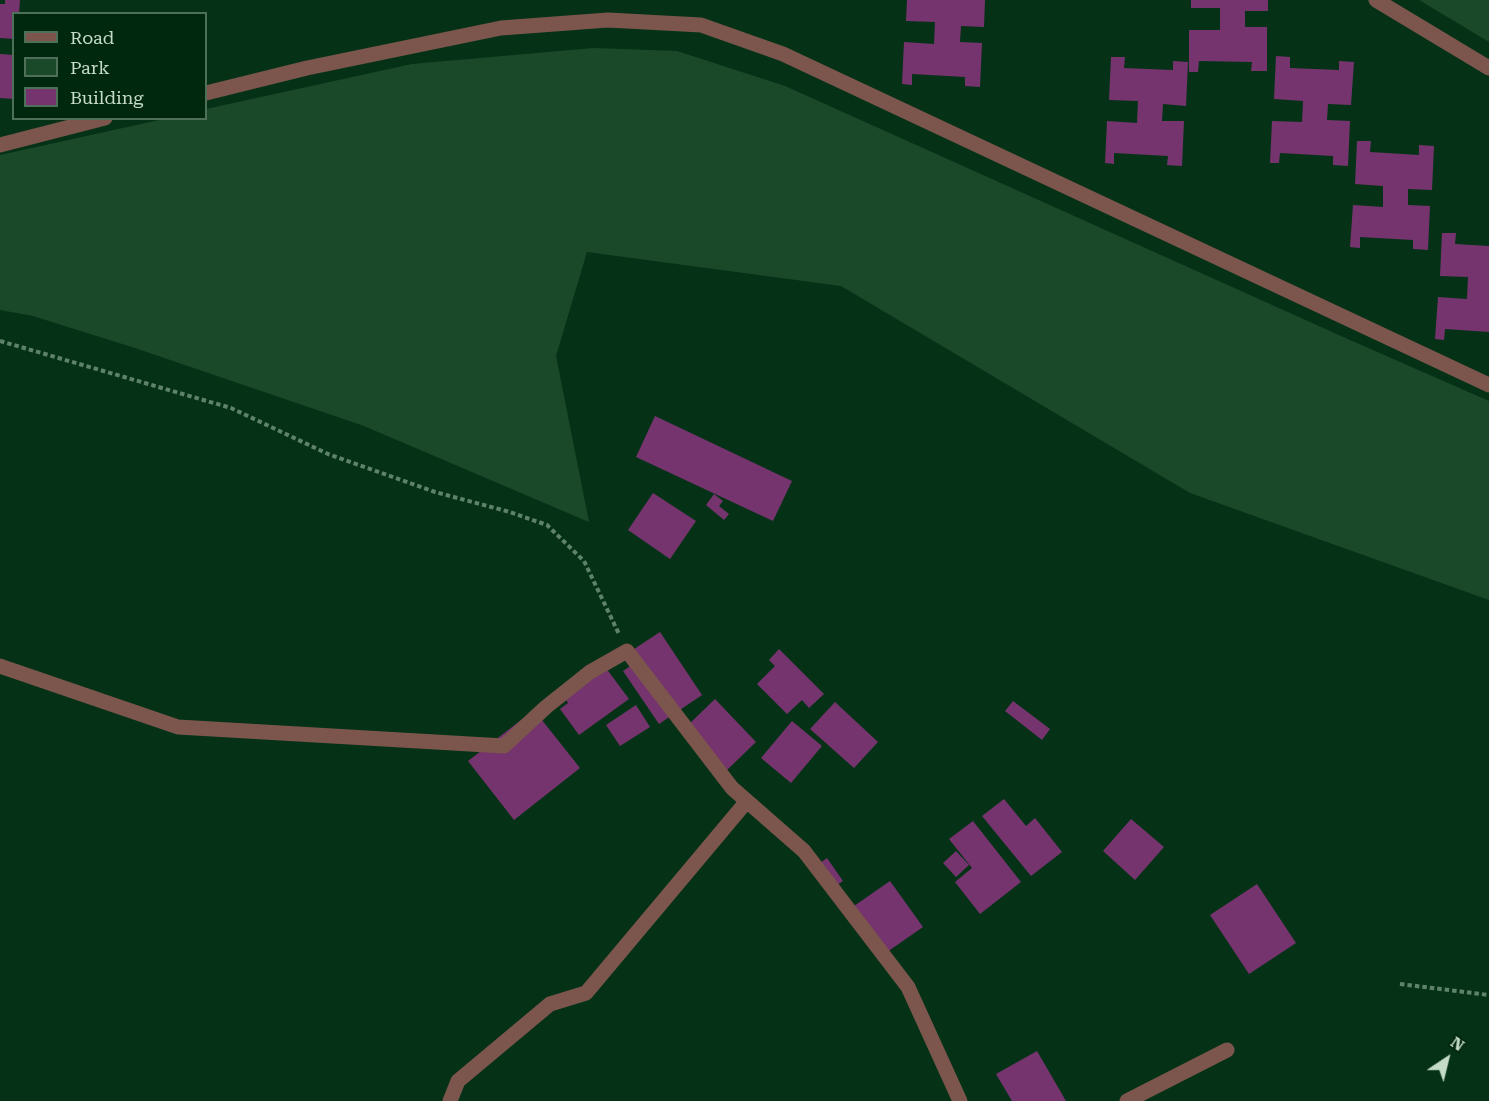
<!DOCTYPE html>
<style>
body{margin:0}
#map{position:relative;width:1489px;height:1101px;overflow:hidden;background:#053217;font-family:"Roboto Serif",serif}
canvas{display:block}
.legend{position:absolute;left:12px;top:12px;width:195px;height:108px;box-sizing:border-box;background:#00280e;border:2px solid #4e7059;margin:0;padding:8px 10px;list-style:none;font-size:18px;color:#c4dbc9}
.legend li{display:flex;align-items:center;gap:12px;height:30px}
.legend b{width:30px;border:2px solid #4e7059}
.north{position:absolute;left:1417px;top:1029px;width:60px;height:60px;-webkit-text-stroke:4px #00280e;paint-order:stroke;rotate:35deg;font-size:16px;font-weight:700;line-height:24px;text-align:center;color:#c4dbc9}
.north::after{content:'';display:block;margin:auto;width:21px;height:27px;background:#c4dbc9;clip-path:polygon(50% 0,100% 100%,50% 72%,0 100%)}
</style>
<div id="map">
<canvas width="1489" height="1101"></canvas>
<ul class="legend">
<li><b style="height:8px;background:#7c554d"></b>Road</li>
<li><b style="height:16px;background:#194929"></b>Park</li>
<li><b style="height:16px;background:#76346e"></b>Building</li>
</ul>
<div class="north">N</div>
</div>
<script>
const g = document.querySelector('canvas').getContext('2d');
g.lineJoin = 'round';
function paint(path, color) { g.fillStyle = color; g.fill(path, 'evenodd'); }
const shape = rows => new Path2D(rows.map(r => 'M' + r).join(''));
function strokePath(path, color, width, dash) { g.strokeStyle = color; g.lineWidth = width; g.lineCap = dash ? 'butt' : 'round'; g.setLineDash(dash || []); g.stroke(path); }
paint(shape([
 [1419,0,1489,0,1489,42],
 [594,48,677,51,785,86,1350,340,1489,401,1489,600,1190,493,841,286,587,252,556,356,589,522,364,426,135,348,33,316,0,310,0,155,164,119,206,118,206,109,412,64]
]), '#194929');
paint(shape([
 [5,0,20,0,19,14,14,14,14,39,0,38,0,4,5,4],
 [907,0,985,0,984,27,961,26,960,42,982,43,980,87,965,86,965,77,912,74,912,85,902,84,904,42,934,44,935,22,906,21],
 [1191,0,1268,0,1268,11,1245,11,1245,27,1267,27,1267,71,1251,71,1252,62,1199,61,1198,72,1189,72,1189,30,1220,30,1220,8,1191,8],
 [0,54,14,55,14,99,0,98],
 [1276,56,1290,57,1290,68,1339,70,1339,61,1354,62,1351,105,1328,104,1327,120,1350,121,1348,166,1333,165,1333,156,1280,153,1279,163,1270,163,1272,121,1302,122,1303,101,1274,99],
 [1111,57,1125,57,1124,68,1173,70,1173,61,1188,62,1186,106,1163,104,1162,121,1184,121,1182,166,1167,165,1168,156,1114,153,1114,164,1105,163,1107,121,1137,123,1138,101,1109,100],
 [1357,141,1371,141,1370,152,1419,155,1419,145,1434,146,1432,190,1408,189,1408,205,1430,206,1428,250,1413,249,1413,240,1360,237,1360,248,1350,247,1353,205,1383,207,1383,186,1355,184],
 [1442,233,1456,233,1455,244,1489,246,1489,332,1445,329,1444,340,1435,339,1438,297,1467,299,1468,277,1440,276],
 [655,416,792,481,773,521,636,457],
 [653,493,696,521,670,559,628,530],
 [714,494,723,501,719,506,729,514,724,520,706,505],
 [660,632,702,695,659,724,623,671,632,665,625,655],
 [779,649,824,694,809,708,802,700,787,714,757,684,775,666,769,660],
 [600,660,629,699,579,735,560,709,568,703,559,689],
 [715,699,756,742,726,771,685,728],
 [1013,701,1050,729,1042,740,1005,711],
 [835,702,878,742,854,768,810,729],
 [636,705,650,727,620,746,606,725],
 [534,710,580,768,514,820,468,761],
 [792,721,822,746,791,783,761,758],
 [1004,799,1026,826,1035,818,1062,852,1031,876,982,816],
 [1131,819,1164,847,1135,880,1103,851],
 [973,821,1021,882,980,914,955,882,972,868,949,839],
 [956,851,969,865,956,877,943,863],
 [827,858,843,881,828,891,813,868],
 [890,881,923,927,887,952,854,906],
 [1257,884,1296,943,1249,974,1210,915],
 [1037,1051,1066,1101,1012,1101,996,1074]
]), '#76346e');
strokePath(shape([
 [0,341,231,408,328,454,435,492,510,512,547,525,584,561,619,634],
 [1400,984,1489,995]
]), '#5f826b', 4, [4.5, 3]);
strokePath(shape([
 [1376,0,1489,68],
 [206,93,307,68,501,28,608,20,701,25,783,54,1489,385],
 [0,145,105,118],
 [0,666,178,727,504,746,546,707,590,672,627,651,732,788,804,851,908,987,960,1101],
 [450,1101,458,1081,550,1004,586,993,747,801],
 [1127,1101,1227,1050]
]), '#7c554d', 15);
</script>
